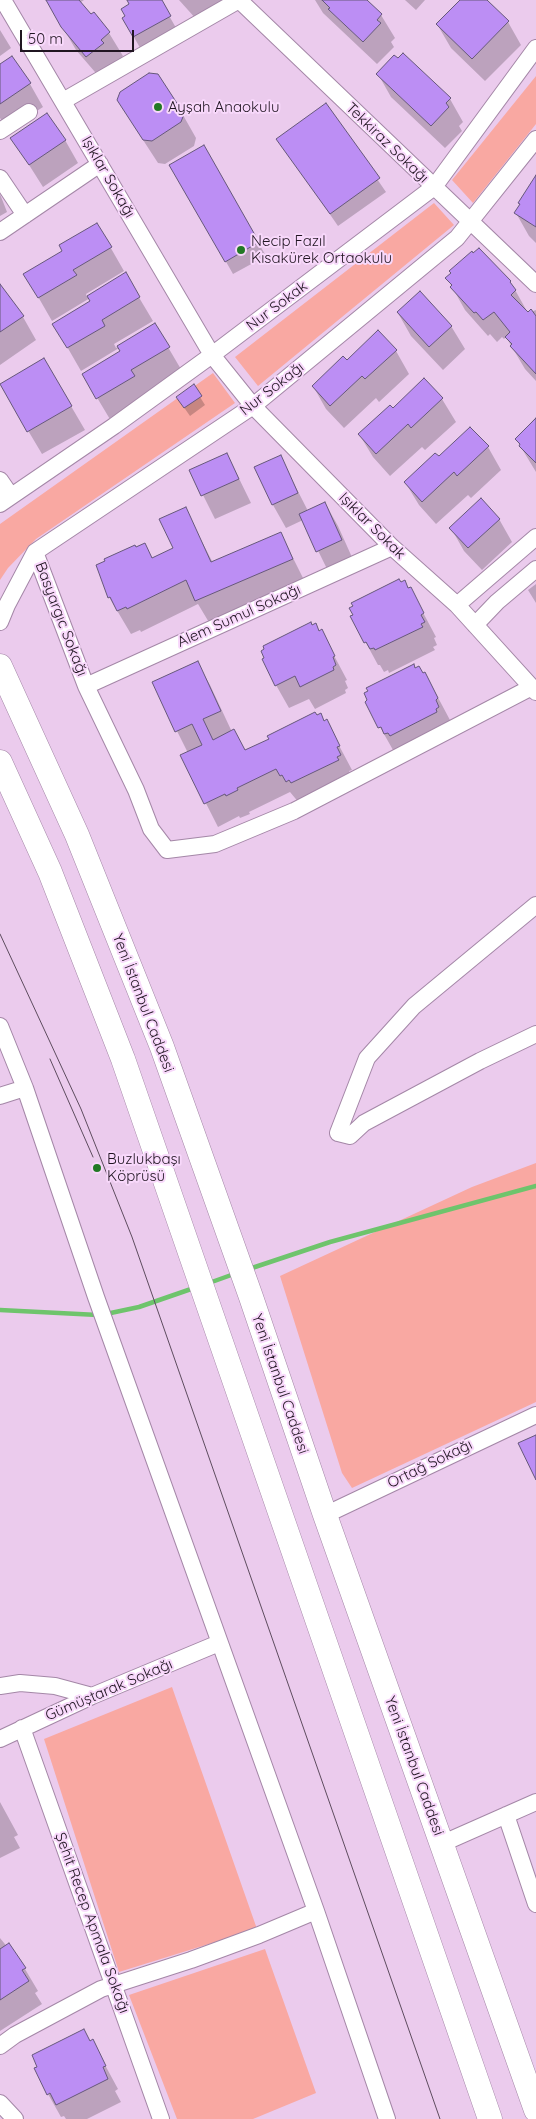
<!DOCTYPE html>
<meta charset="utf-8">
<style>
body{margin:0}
#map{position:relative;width:536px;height:2119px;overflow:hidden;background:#ebcbed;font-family:Quicksand,sans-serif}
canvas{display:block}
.scale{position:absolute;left:20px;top:30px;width:114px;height:22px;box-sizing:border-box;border:2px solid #201521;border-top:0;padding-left:6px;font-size:15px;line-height:18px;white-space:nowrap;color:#201521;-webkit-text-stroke:4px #f8d8fb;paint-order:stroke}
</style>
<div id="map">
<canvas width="536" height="2119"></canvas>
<div class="scale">50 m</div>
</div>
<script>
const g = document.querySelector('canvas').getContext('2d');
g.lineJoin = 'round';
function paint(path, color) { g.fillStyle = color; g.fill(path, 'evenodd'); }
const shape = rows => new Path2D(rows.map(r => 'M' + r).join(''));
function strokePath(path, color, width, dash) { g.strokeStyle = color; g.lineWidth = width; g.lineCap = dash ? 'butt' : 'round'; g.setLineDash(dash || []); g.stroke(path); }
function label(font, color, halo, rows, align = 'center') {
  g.font = font + ' Quicksand,sans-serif'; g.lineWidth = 4; g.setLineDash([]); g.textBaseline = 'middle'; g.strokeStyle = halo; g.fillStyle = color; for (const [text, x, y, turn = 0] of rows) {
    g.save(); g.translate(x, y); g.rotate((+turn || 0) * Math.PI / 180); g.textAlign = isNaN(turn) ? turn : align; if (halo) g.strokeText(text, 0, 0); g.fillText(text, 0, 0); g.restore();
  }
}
paint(shape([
 [536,76,536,124,473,203,452,180],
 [434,203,454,225,258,386,235,357],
 [213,373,235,403,36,539,8,568,0,580,0,524],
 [536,1163,536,1402,352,1488,342,1473,280,1276,472,1187],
 [172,1687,257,1929,119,1972,44,1739],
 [265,1949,316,2093,253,2119,177,2119,129,1995]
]), '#f9a8a2');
paint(shape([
 [47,0,84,0,81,2,86,10,91,16,94,14,109,33,123,56,101,79,76,50],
 [132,0,160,0,183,40,147,60,123,18,127,16],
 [179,0,225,0,197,20],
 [315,0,365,0,381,15,395,38,391,42,394,47,377,64,323,13],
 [405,0,425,0,416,10],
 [461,0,485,0,508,22,521,45,485,81,451,48,437,24],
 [0,30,11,48,0,56],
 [0,66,30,84,43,107,8,130,0,118],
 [378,74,450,99,463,122,459,126,462,131,445,148,391,97],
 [326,105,386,192,338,226,278,139],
 [183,115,196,138,194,146,165,164,158,163,132,123],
 [12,138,65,140,78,163,43,187],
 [203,147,266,256,233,274,171,165],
 [536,178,536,243,529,236,516,213,521,205,519,203],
 [0,194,7,212,0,216],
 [97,224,124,271,86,294,87,297,125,274,153,321,114,344,116,348,155,325,182,371,144,394,147,399,111,421,83,374,121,352,119,348,81,371,54,324,92,301,90,298,52,321,25,274,63,251],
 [447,278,510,281,528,313,536,310,536,381,525,369,506,337,504,339,502,337,497,342,490,334,488,336,465,310],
 [0,285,23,317,36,340,0,365],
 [398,313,451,326,465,349,443,370,411,336],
 [396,351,409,374,379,402,376,398,344,428,326,409,313,386,346,361],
 [44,360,85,430,42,454,1,385],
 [424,380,442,399,456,422,425,450,422,447,390,476,373,457,359,434,393,410],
 [200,397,205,405,190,416,183,406],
 [536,417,536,472,516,439],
 [470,428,488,447,501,470,471,498,468,495,436,524,419,505,405,482,439,458],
 [227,454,251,503,215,519,191,471],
 [280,456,308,511,325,503,338,526,355,564,330,575,303,520,286,528,273,505],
 [185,509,213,563,281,534,305,582,210,624,198,604,141,632,140,630,131,634,109,597,135,549,144,544,153,559,174,549],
 [499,519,512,542,482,570,464,551,451,528],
 [536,584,536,603,528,590],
 [410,588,436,637,434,638,437,645,433,647,435,650,389,673,388,670,384,672,380,665,378,665,352,617],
 [321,631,347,680,345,681,348,688,345,690,346,693,315,709,309,699,289,708,276,685],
 [197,662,210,685,232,732,246,751,326,721,352,770,349,771,353,778,300,804,290,792,249,812,250,814,240,818,239,816,218,827,182,756,188,753,153,683],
 [415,669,423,674,425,673,451,722,393,750,380,727],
 [0,1802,18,1835,14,1837,20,1848,0,1858],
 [0,1938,25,1969,38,1991,35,1993,42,2004,0,2031],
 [92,2041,118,2089,115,2091,121,2102,87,2119,66,2119,64,2116,61,2117,48,2094,89,2042]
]), '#0003');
strokePath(shape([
 [249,1269,330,1242,536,1186],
 [209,1283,234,1274],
 [0,1310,98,1315],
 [106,1314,139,1307,194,1288]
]), '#6ec46c', 4.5);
const building = shape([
 [46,0,79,0,91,14,94,12,110,32,101,40,104,43,86,57,61,27,46,0],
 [127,0,162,0,171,16,133,37,122,18,125,16,121,9,129,4,127,0],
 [322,0,367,0,382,14,377,20,381,23,363,42,328,9,330,8,322,0],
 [460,0,487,0,509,21,472,59,436,24,460,0],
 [403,53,451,98,446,103,449,107,431,126,376,74,394,55,398,58,403,53],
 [12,56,31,83,0,104,0,64,12,56],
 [149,73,158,74,184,114,181,122,152,141,143,140,117,100,120,92,149,73],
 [326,103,380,178,330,214,276,139,326,103],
 [47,113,66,140,29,165,10,138,47,113],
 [204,145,259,242,225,262,169,165,204,145],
 [536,175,536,227,514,213,520,204,518,203,536,175],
 [97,223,112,247,73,270,77,275,38,298,23,274,62,251,59,245,97,223],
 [479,248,511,281,510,282,516,290,511,295,528,312,531,309,536,316,536,374,510,346,512,344,505,337,510,332,494,312,483,320,476,312,474,313,450,287,452,285,445,278,451,273,449,271,472,251,473,253,479,248],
 [126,272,140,297,102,320,105,326,67,348,52,324,90,301,87,296,126,272],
 [0,284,24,316,0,332,0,284],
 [420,291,452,326,429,347,397,312,420,291],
 [155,323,170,347,131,370,135,376,96,399,82,374,120,351,117,346,155,323],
 [378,330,397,350,365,379,362,376,330,406,312,386,343,356,347,360,378,330],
 [44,358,72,406,27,432,0,384,44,358],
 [424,378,443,398,411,428,408,424,376,454,358,434,390,405,393,408,424,378],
 [194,384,202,396,184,408,176,397,194,384],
 [536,418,536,463,519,446,520,444,515,439,536,418],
 [470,427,489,446,457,476,454,472,422,502,404,482,435,453,439,456,470,427],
 [227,453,239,479,201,496,189,470,227,453],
 [281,455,298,493,272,505,254,467,281,455],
 [481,498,500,519,468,548,449,528,481,498],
 [325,502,342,540,316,552,299,514,325,502],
 [186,507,211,562,281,532,293,559,195,601,186,580,127,609,126,607,117,611,110,597,108,598,96,565,105,561,104,559,135,545,136,547,145,543,152,558,173,548,159,519,186,507],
 [399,579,401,582,405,580,408,588,411,587,424,613,421,615,425,622,421,624,423,627,375,650,374,648,370,649,366,642,364,643,350,616,353,615,349,608,353,606,351,603,399,579],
 [311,622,312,625,316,623,319,631,322,629,335,656,333,657,336,665,333,667,334,670,300,687,295,676,275,686,262,659,264,658,261,651,264,649,263,646,311,622],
 [198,661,221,711,203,719,213,740,234,729,245,750,269,739,267,736,315,712,317,715,321,713,324,721,327,719,340,746,337,747,341,755,337,757,339,760,291,783,289,780,286,782,282,775,280,776,276,769,237,788,238,790,226,796,225,794,204,804,180,755,202,745,192,724,175,732,152,682,198,661],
 [414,664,415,668,419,666,423,673,425,672,438,698,436,700,439,707,436,709,437,712,390,736,388,733,384,734,381,727,378,728,365,702,367,700,364,693,368,691,366,688,414,664],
 [536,1435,536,1480,518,1443,536,1435],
 [9,1943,26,1968,22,1970,29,1981,0,2000,0,1949,9,1943],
 [84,2029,90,2041,93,2039,106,2066,103,2067,108,2079,56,2105,50,2093,47,2095,34,2068,37,2067,32,2055,84,2029]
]);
paint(building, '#bc8ef4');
strokePath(building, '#66587a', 1);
const minor = shape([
 [3,0,212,355,253,406,392,547,457,605,536,692],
 [239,0,536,284],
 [63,101,239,0],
 [0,131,29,112],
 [0,178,25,215],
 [0,232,100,164],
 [0,480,11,496],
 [0,504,114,426,212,355,434,187,536,48],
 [35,552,86,686,136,790,151,829,167,850,215,844,294,811,532,687],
 [457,605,536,537],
 [0,622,7,605,35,552,253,406,457,238,536,139],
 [475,625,497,602,536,569],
 [86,686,392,547],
 [536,905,414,1006,367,1058,338,1133,350,1136,364,1123,480,1061,536,1034],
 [0,1026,25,1088,96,1297,316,1911,387,2119],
 [0,1096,25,1088],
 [325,1515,536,1415],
 [0,1686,20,1683,55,1686,92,1696],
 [22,1728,161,2119],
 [0,1739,92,1696,219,1643],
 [506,1815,536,1904],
 [441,1844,536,1802],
 [0,2046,15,2035,101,1989,191,1960,259,1935,316,1911],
 [0,2103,15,2119]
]);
const highway = shape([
 [0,666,77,835,162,1047,251,1297,325,1515,536,2110],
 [0,762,50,872,123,1059,490,2119]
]);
strokePath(minor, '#a487a7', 18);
strokePath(highway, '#a487a7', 25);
strokePath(minor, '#fff', 16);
strokePath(highway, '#fff', 24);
strokePath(shape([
 [0,934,81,1109,132,1237,440,2119],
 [50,1059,93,1157]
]), '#5d4c5e', 1);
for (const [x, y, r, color] of [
 [158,107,5,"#227925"],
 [241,250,5,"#227925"],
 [97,1168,5,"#227925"]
]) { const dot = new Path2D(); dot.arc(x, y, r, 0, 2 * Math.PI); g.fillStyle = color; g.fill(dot); strokePath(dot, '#f8d8fb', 2); }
label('15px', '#201521', '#f8d8fb', [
 ["Ayşah Anaokulu",168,107],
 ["Necip Fazıl",251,241],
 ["Kısakürek Ortaokulu",251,258],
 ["Buzlukbaşı",107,1159],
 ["Köprüsü",107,1176]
], 'left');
label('15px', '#201521', '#f8d8fb', [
 ["Tekkiraz Sokağı",387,143,44],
 ["Işıklar Sokağı",108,177,60],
 ["Nur Sokak",277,306,-37],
 ["Nur Sokağı",272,389,-38],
 ["Işıklar Sokak",372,526,45],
 ["Alem Sumul Sokağı",239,616,-24],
 ["Basyargıc Sokağı",61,619,69],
 ["Yeni İstanbul Caddesi",143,1003,69],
 ["Yeni İstanbul Caddesi",280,1384,71],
 ["Ortağ Sokağı",430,1464,-26],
 ["Gümüştarak Sokağı",109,1690,-23],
 ["Yeni İstanbul Caddesi",414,1766,70],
 ["Şehit Recep Apmala Sokağı",92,1923,70]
]);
</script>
